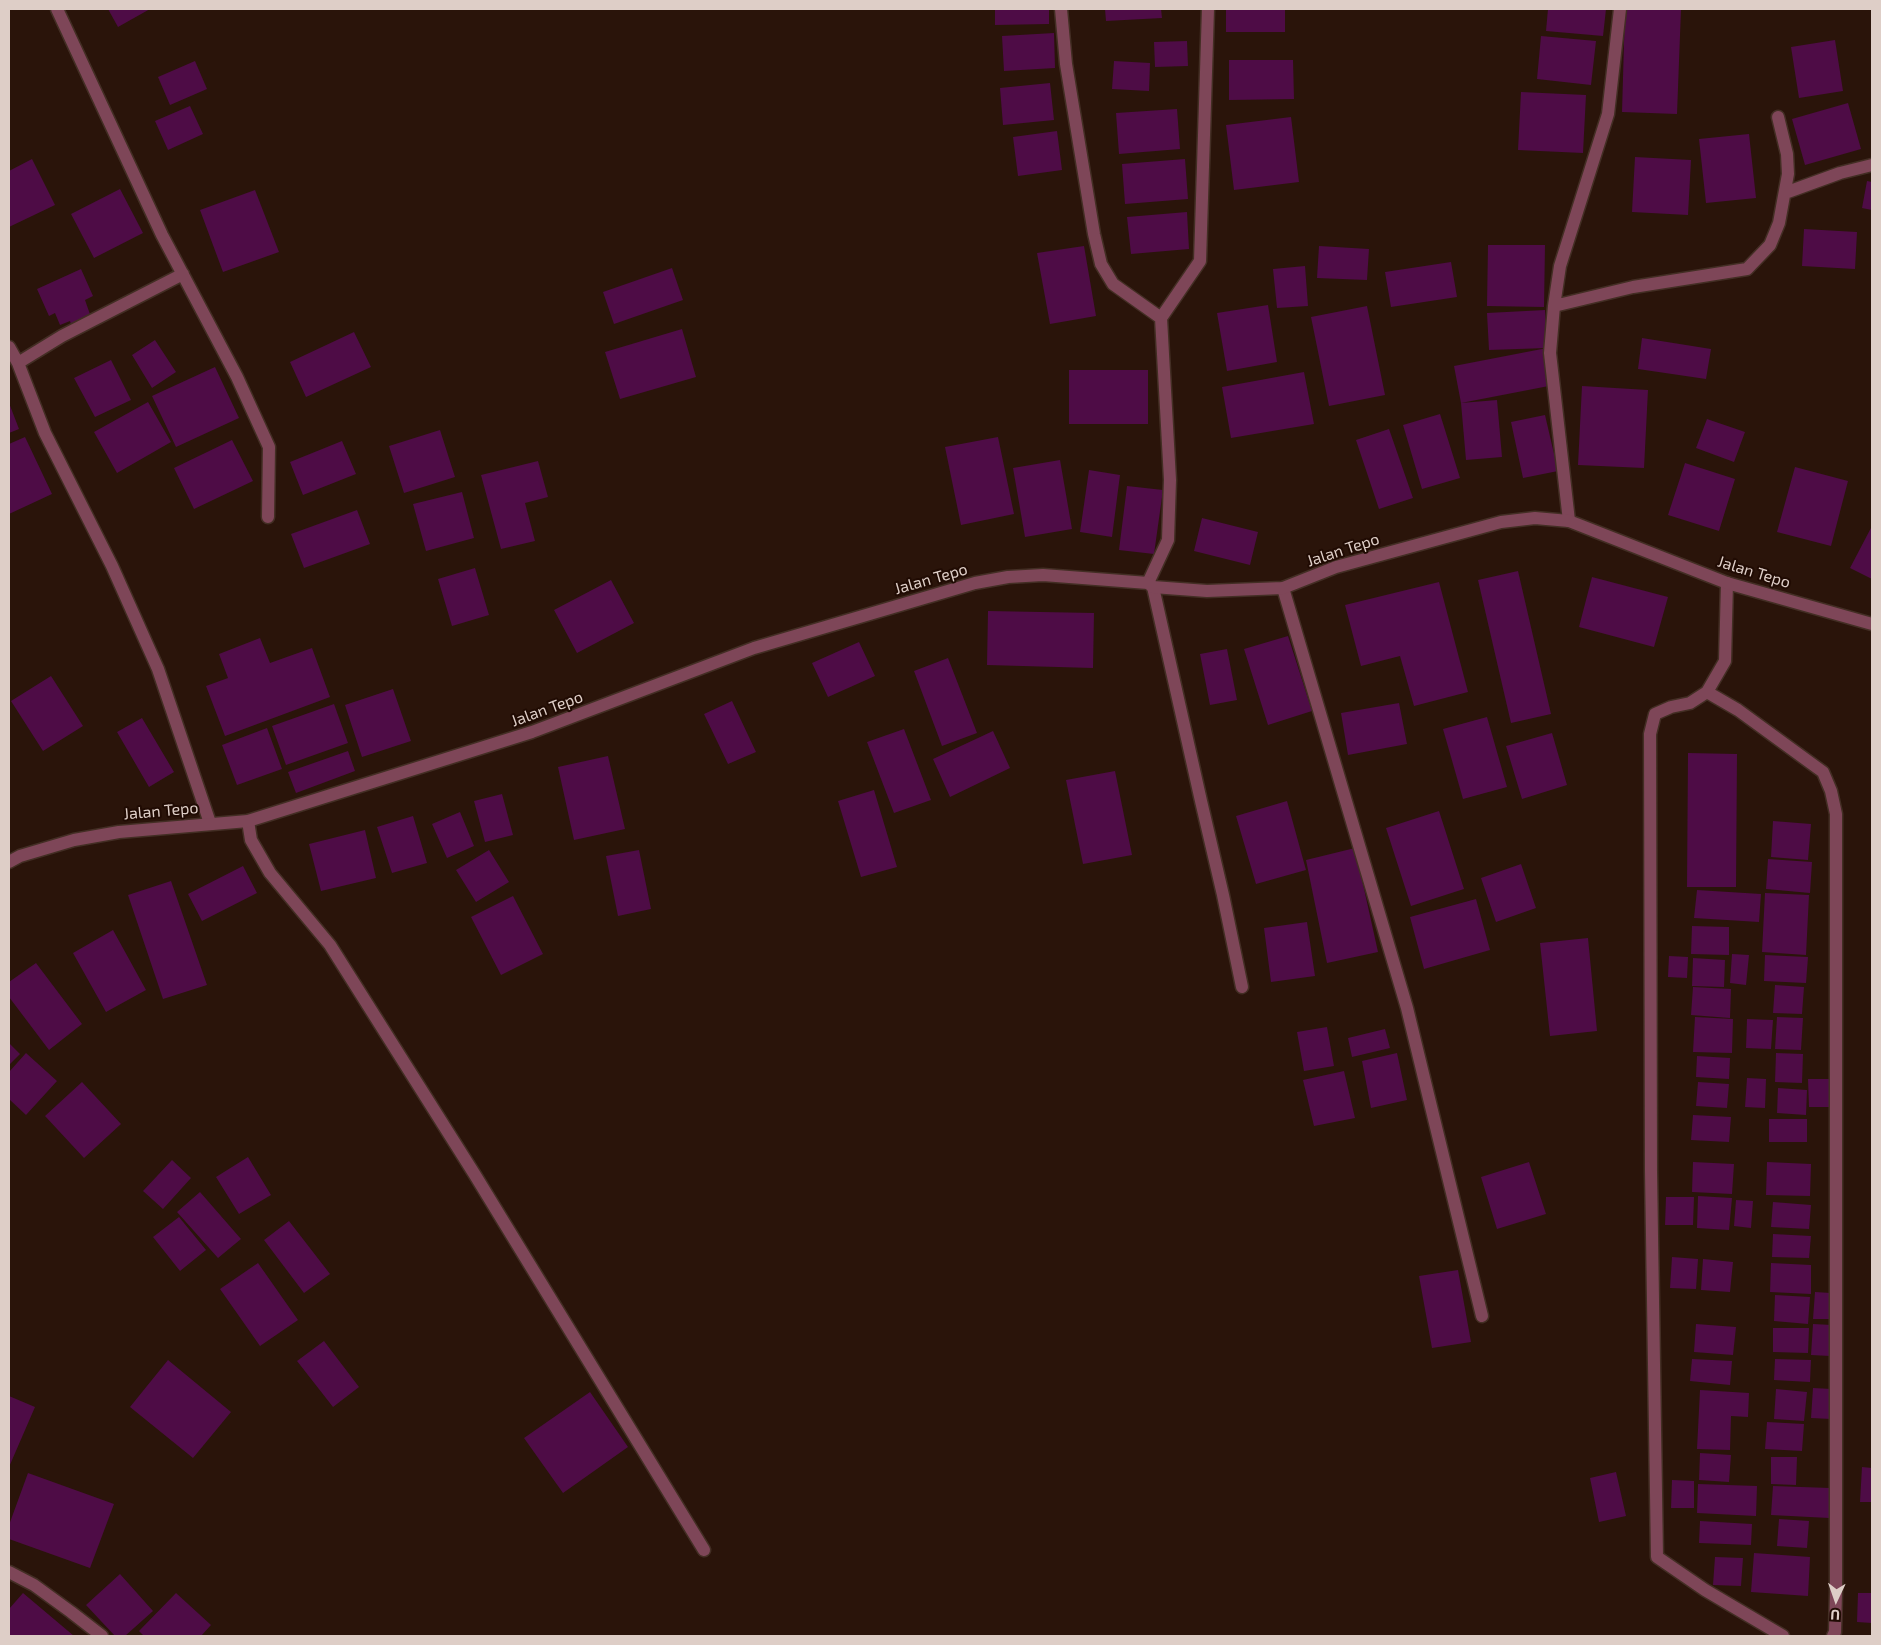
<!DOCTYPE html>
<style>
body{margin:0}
#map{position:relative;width:1881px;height:1645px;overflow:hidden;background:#2a140a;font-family:"Exo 2",sans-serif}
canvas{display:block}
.frame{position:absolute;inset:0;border:10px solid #decec7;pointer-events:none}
.north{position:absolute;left:1811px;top:1575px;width:50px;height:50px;-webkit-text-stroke:4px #200b03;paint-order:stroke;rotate:183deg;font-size:14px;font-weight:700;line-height:20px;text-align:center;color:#decec7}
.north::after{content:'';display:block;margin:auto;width:18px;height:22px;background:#decec7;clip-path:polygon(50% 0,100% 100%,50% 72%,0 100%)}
</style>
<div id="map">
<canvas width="1881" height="1645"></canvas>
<div class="frame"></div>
<div class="north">U</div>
</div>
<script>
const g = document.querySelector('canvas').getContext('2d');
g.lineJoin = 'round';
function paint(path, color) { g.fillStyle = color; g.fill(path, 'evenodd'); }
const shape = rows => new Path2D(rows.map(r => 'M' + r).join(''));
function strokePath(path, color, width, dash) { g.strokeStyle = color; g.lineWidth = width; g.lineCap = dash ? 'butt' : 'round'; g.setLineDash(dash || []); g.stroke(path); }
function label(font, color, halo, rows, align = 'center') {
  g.font = font + ' "Exo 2",sans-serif'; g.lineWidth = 4; g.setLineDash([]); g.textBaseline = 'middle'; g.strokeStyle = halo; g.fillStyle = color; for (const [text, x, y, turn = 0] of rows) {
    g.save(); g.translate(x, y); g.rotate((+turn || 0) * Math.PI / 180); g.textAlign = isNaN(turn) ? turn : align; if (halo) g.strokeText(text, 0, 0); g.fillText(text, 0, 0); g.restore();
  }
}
paint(shape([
 [108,9,150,9,118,27],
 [995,9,1049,9,1049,24,995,25],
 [1105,9,1161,9,1162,18,1106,21],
 [1226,9,1285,9,1285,32,1226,32],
 [1548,9,1606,9,1603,36,1546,31],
 [1625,9,1681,9,1677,114,1622,112],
 [1054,33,1055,68,1004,71,1002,36],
 [1541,36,1596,41,1591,85,1537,79],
 [1835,40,1843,91,1799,98,1791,47],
 [1187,41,1188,66,1155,67,1154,42],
 [1229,60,1293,60,1294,99,1229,100],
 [195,61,207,89,170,105,158,77],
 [1114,61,1150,63,1149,91,1112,89],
 [1050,83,1054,120,1003,125,1000,88],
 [1521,92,1586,95,1583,153,1518,150],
 [1848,103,1861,149,1805,165,1792,119],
 [190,106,203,134,168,150,155,121],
 [1177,109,1180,149,1119,154,1116,113],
 [1291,117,1299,182,1234,190,1226,125],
 [1057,131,1062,170,1018,176,1013,137],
 [1749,134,1756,198,1706,203,1699,139],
 [1635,157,1691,160,1688,215,1632,212],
 [32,159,55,205,9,227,9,171],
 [1185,159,1188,199,1125,204,1122,164],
 [1867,181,1872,182,1872,210,1862,208],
 [120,189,143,233,94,258,71,214],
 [255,190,279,252,223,272,200,210],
 [1187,212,1189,249,1131,254,1127,217],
 [1804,229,1857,232,1855,269,1802,266],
 [1488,245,1545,245,1544,307,1487,306],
 [1084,246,1096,316,1050,324,1037,253],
 [1319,246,1369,249,1367,280,1317,278],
 [1451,262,1457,297,1391,307,1385,272],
 [1305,266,1308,306,1277,308,1273,269],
 [672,268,683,300,614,324,603,292],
 [81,269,93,296,85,300,92,320,72,327,70,321,60,325,55,313,49,316,37,289],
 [1268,305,1277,362,1227,371,1217,313],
 [1367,306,1385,395,1329,406,1311,317],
 [1545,310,1547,348,1489,350,1487,313],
 [682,329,696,377,620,399,605,352],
 [354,332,371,367,306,397,290,362],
 [1642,338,1711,349,1706,379,1638,369],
 [155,340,176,372,152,388,132,355],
 [1547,348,1554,385,1461,403,1454,366],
 [111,360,131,400,95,417,74,378],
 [215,367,239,418,176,447,152,396],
 [1069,370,1148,370,1148,424,1069,424],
 [1304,372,1314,424,1231,438,1222,387],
 [1582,386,1648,390,1644,468,1578,465],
 [1497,400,1502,457,1466,460,1461,403],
 [148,402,171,442,117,473,94,432],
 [9,403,19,429,9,433],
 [1440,414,1460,478,1422,489,1403,425],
 [1545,415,1558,471,1523,478,1511,422],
 [1707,419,1745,432,1734,462,1696,448],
 [1389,429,1413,498,1379,509,1356,440],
 [440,430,455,477,404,493,389,446],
 [25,437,52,494,9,514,9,444],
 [998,437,1014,514,961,525,945,447],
 [232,440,253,481,194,509,174,468],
 [342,441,356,474,303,495,290,462],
 [1060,460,1072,529,1025,537,1013,468],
 [538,461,548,497,525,503,535,541,501,549,481,475],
 [1685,463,1735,479,1719,531,1668,515],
 [1795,467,1848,481,1831,546,1777,532],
 [1089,470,1120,475,1112,537,1080,532],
 [1127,486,1163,490,1154,554,1119,550],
 [462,492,474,538,426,551,413,504],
 [357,510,370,544,304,568,291,534],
 [1202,518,1258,532,1250,565,1194,551],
 [1872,526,1872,579,1850,568],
 [475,568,489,615,452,626,438,579],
 [1518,571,1551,714,1511,723,1478,580],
 [1592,577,1668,597,1654,647,1579,627],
 [611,580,634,623,577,653,554,610],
 [1439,582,1468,692,1414,706,1400,656,1361,666,1345,605],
 [988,611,1094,613,1093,668,987,665],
 [1288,636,1312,711,1268,725,1244,649],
 [260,638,270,663,312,648,330,697,225,736,206,686,228,678,219,654],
 [859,642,875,676,828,697,812,663],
 [1227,649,1237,700,1210,705,1200,654],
 [948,658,977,733,942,746,914,671],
 [51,676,83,726,43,751,11,701],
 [393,689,411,741,362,757,345,705],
 [732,701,756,752,728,764,704,714],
 [1399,703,1407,744,1348,755,1341,713],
 [334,704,348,743,286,765,272,726],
 [1487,717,1507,787,1463,799,1443,729],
 [142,718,174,772,149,787,117,732],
 [267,728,282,769,237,785,222,745],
 [904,729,931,800,894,813,867,742],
 [993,731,1010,768,950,797,933,759],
 [1552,733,1567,785,1522,799,1506,746],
 [348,751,355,771,296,793,288,772],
 [1688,753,1737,754,1736,887,1687,887],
 [608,756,625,829,574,840,558,767],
 [1115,771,1132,855,1083,864,1066,780],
 [874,790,897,867,861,877,838,801],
 [502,794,513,835,485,842,474,801],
 [1287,801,1306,870,1256,884,1236,816],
 [1439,811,1464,889,1411,906,1386,828],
 [460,812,474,846,447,858,432,824],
 [413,816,427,863,392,873,377,827],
 [1773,821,1811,824,1808,860,1771,857],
 [365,830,376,878,321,891,309,844],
 [1355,848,1378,952,1327,963,1306,860],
 [489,850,509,882,476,902,456,870],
 [639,850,651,909,618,916,606,856],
 [1768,859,1812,862,1810,893,1766,889],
 [1521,864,1536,908,1496,922,1481,878],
 [243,866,257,893,202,921,188,894],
 [171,881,207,985,163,999,128,895],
 [1697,890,1761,894,1759,922,1694,918],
 [1765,893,1809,895,1806,955,1762,952],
 [513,896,543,954,501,975,471,917],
 [1476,899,1490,950,1424,969,1410,917],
 [1307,922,1315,976,1271,982,1264,928],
 [1692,926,1729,927,1729,955,1691,954],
 [113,930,146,990,106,1012,73,953],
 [1588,938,1597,1031,1550,1036,1540,943],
 [1732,954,1749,955,1746,985,1730,983],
 [1765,955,1808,957,1806,983,1764,981],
 [1669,956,1688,957,1687,978,1668,977],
 [1693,958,1725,960,1724,987,1692,986],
 [36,963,82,1024,49,1050,9,997,9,982],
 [1775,985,1804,987,1802,1014,1773,1013],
 [1693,987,1731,989,1730,1018,1691,1015],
 [1695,1017,1733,1019,1732,1053,1693,1052],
 [1777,1017,1803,1018,1801,1050,1775,1049],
 [1747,1019,1773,1020,1771,1049,1746,1048],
 [1327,1027,1334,1066,1304,1071,1297,1032],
 [1385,1029,1390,1048,1352,1057,1348,1038],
 [9,1043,20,1054,9,1065],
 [26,1053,57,1081,26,1115,9,1099,9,1072],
 [1397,1053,1407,1100,1371,1108,1362,1061],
 [1776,1053,1803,1054,1802,1083,1775,1082],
 [1697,1056,1730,1058,1729,1079,1696,1077],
 [1344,1071,1355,1118,1314,1126,1303,1080],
 [1747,1078,1766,1079,1765,1108,1745,1107],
 [1808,1079,1830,1079,1830,1107,1809,1107],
 [82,1082,121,1124,84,1158,45,1116],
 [1698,1082,1729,1084,1727,1108,1696,1106],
 [1778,1088,1807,1090,1806,1115,1777,1113],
 [1693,1115,1731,1117,1729,1142,1691,1140],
 [1769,1119,1807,1119,1807,1142,1769,1142],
 [248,1157,271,1195,239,1214,216,1177],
 [172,1160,191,1178,163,1209,143,1191],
 [1529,1162,1546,1214,1497,1229,1481,1177],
 [1693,1162,1734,1164,1732,1194,1692,1192],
 [1767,1162,1811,1164,1810,1196,1766,1195],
 [200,1192,241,1239,218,1258,177,1212],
 [1698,1196,1732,1198,1729,1230,1697,1228],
 [1666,1197,1694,1197,1693,1225,1665,1225],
 [1736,1200,1753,1201,1751,1228,1734,1226],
 [1773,1202,1811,1205,1809,1229,1771,1227],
 [179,1217,206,1250,180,1271,153,1237],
 [289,1221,330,1274,304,1293,264,1240],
 [1773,1234,1811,1236,1809,1258,1772,1257],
 [1672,1257,1698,1259,1696,1289,1670,1288],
 [1703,1259,1733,1262,1730,1292,1701,1290],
 [258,1263,298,1320,260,1346,220,1289],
 [1771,1263,1811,1265,1811,1294,1770,1292],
 [1458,1270,1471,1342,1432,1348,1419,1276],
 [1815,1292,1831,1293,1830,1319,1813,1319],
 [1775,1295,1810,1297,1808,1324,1774,1321],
 [1696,1324,1736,1327,1733,1355,1694,1352],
 [1813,1324,1832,1325,1830,1356,1811,1355],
 [1773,1328,1809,1328,1808,1353,1773,1352],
 [324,1341,359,1387,333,1407,297,1361],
 [1692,1359,1732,1361,1730,1385,1690,1381],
 [1775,1359,1811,1360,1810,1382,1774,1380],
 [168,1360,231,1412,193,1458,130,1407],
 [1813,1388,1832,1389,1831,1419,1811,1418],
 [1776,1389,1807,1392,1804,1421,1774,1419],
 [1700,1390,1749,1393,1748,1417,1731,1416,1730,1450,1697,1449],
 [590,1392,628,1447,563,1493,524,1438],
 [9,1396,35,1407,9,1467],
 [1767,1422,1804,1424,1802,1451,1765,1449],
 [1700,1453,1731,1455,1729,1482,1699,1480],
 [1771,1457,1797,1457,1796,1485,1771,1484],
 [1862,1467,1872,1468,1872,1502,1860,1502],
 [1616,1472,1626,1516,1599,1522,1590,1478],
 [28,1473,114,1504,90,1568,9,1539,9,1525],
 [1672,1480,1694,1481,1694,1508,1671,1508],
 [1698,1484,1757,1486,1756,1516,1697,1513],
 [1773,1486,1830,1488,1829,1518,1771,1515],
 [1779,1519,1809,1521,1807,1548,1777,1546],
 [1700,1521,1752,1524,1751,1545,1699,1543],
 [1754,1553,1810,1557,1808,1596,1751,1592],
 [1715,1557,1743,1558,1741,1586,1713,1585],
 [120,1574,153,1611,125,1636,115,1636,86,1605],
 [23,1593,74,1636,9,1636,9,1609],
 [176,1593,211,1625,201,1636,144,1636,139,1631],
 [1858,1593,1872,1593,1872,1623,1857,1622]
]), '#4e0c46');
const service = shape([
 [248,821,251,840,270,873,330,945,475,1175,704,1550]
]);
const minor = shape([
 [57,9,162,235,237,377,269,447,268,517],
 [1061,9,1066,64,1094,234,1101,264,1113,284,1161,318],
 [1785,193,1840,173,1872,165],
 [1554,306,1633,287,1747,269,1770,245,1779,223,1788,174,1787,154,1778,117],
 [9,347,18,363,45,433,112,566,158,669,210,823],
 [18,363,62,336,183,274],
 [1569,521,1550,353,1554,306,1560,266,1608,114,1620,9],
 [1148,583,1168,540,1170,480,1161,318,1200,261,1208,9],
 [1153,587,1201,801,1223,895,1242,987],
 [1283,588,1407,1008,1482,1316],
 [1707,692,1725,661,1727,583],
 [9,1572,34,1585,71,1612,102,1636],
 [1783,1636,1705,1590,1657,1557,1651,1171,1650,734,1655,714,1671,707,1690,703,1707,692,1738,710,1823,772,1831,791,1836,814,1836,1592,1835,1632,1833,1636]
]);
const tertiary = shape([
 [9,862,20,856,74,840,119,832,248,821,532,732,754,648,975,583,1008,577,1043,575,1148,583,1153,587,1207,591,1283,588,1336,567,1501,522,1535,518,1569,521,1727,583,1872,624]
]);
strokePath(service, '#432e24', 15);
strokePath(minor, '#432e24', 15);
strokePath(tertiary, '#432e24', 15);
strokePath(service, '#7e4658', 12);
strokePath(minor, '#7e4658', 12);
strokePath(tertiary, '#7e4658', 12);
label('16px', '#decec7', '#200b03', [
 ["Jalan Tepo",1343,550,-18],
 ["Jalan Tepo",1754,572,17],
 ["Jalan Tepo",931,579,-16],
 ["Jalan Tepo",547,709,-20],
 ["Jalan Tepo",161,811,-5]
]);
</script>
